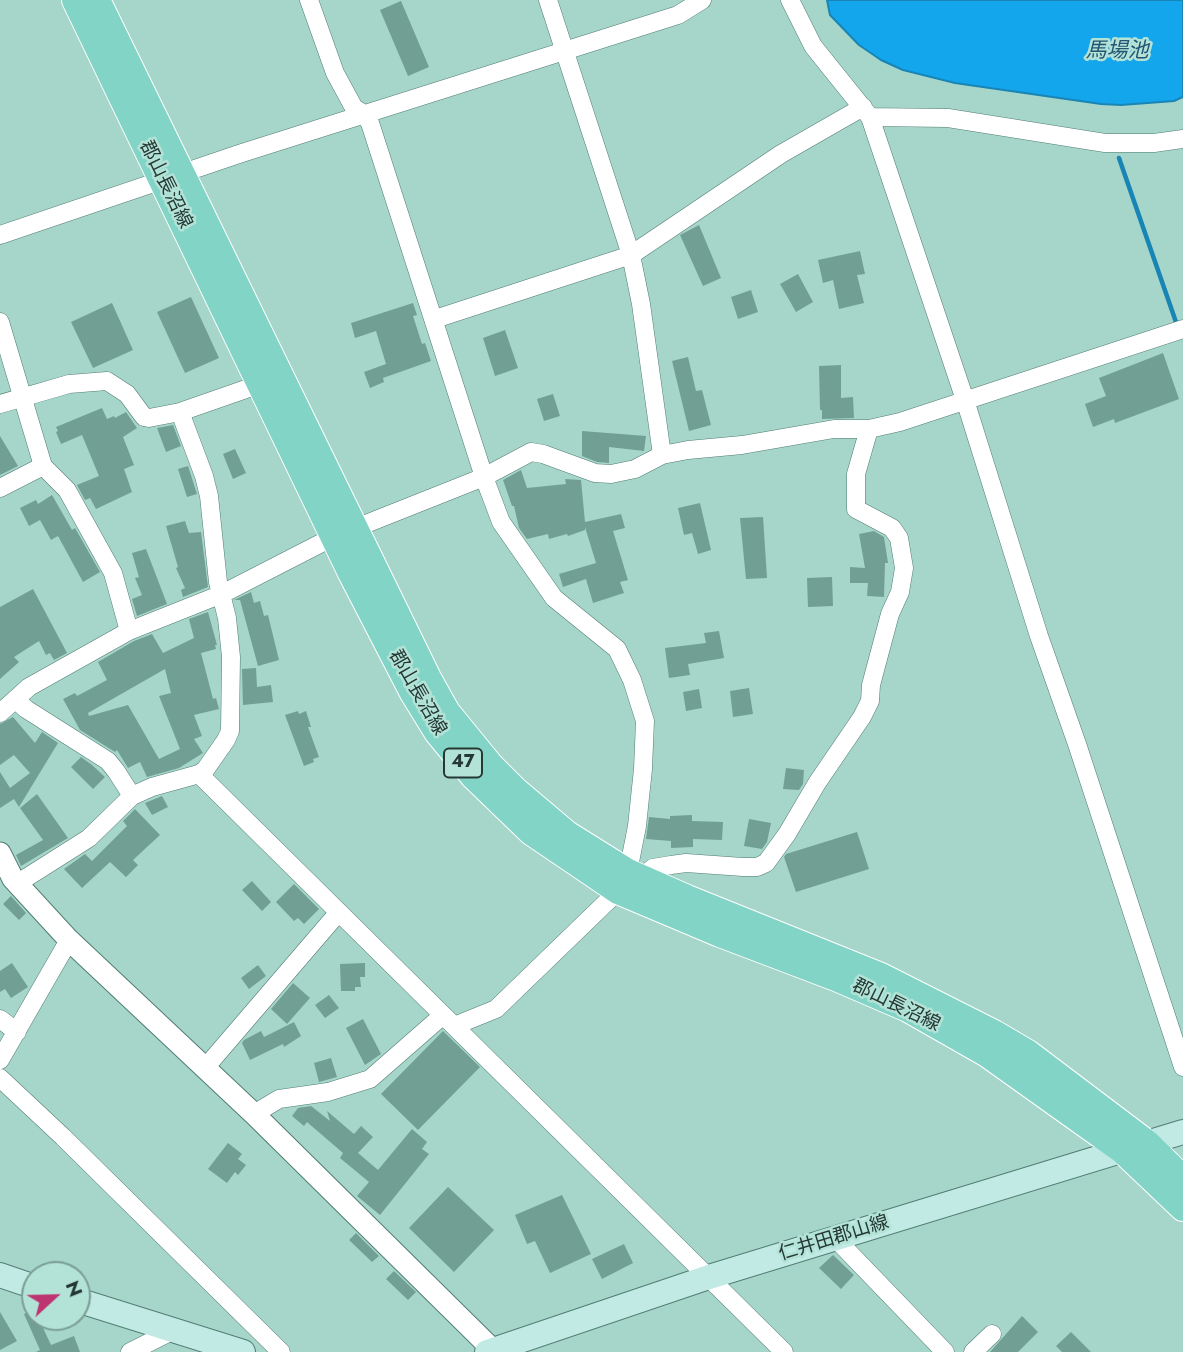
<!DOCTYPE html>
<meta charset="utf-8">
<style>
body{margin:0}
#map{position:relative;width:1183px;height:1352px;overflow:hidden;background:#a6d5ca;font-family:Jost,sans-serif}
canvas{display:block}
.north{position:absolute;left:21px;top:1261px;width:70px;height:70px;box-sizing:border-box;background:#b3e2d7;border:2px solid #7a9e95;border-radius:50%;rotate:68deg;font-size:19px;font-weight:700;line-height:28px;text-align:center;color:#253833}
.north::after{content:'';display:block;margin:auto;width:24px;height:32px;background:#be3470;clip-path:polygon(50% 0,100% 100%,50% 72%,0 100%)}
</style>
<div id="map">
<canvas width="1183" height="1352"></canvas>
<div class="north">N</div>
</div>
<script>
const g = document.querySelector('canvas').getContext('2d');
g.lineJoin = 'round';
function paint(path, color) { g.fillStyle = color; g.fill(path, 'evenodd'); }
const shape = rows => new Path2D(rows.map(r => 'M' + r).join(''));
function strokePath(path, color, width, dash) { g.strokeStyle = color; g.lineWidth = width; g.lineCap = dash ? 'butt' : 'round'; g.setLineDash(dash || []); g.stroke(path); }
function label(font, color, halo, rows, align = 'center') {
  g.font = font + ' Jost,"Noto Sans JP",sans-serif'; g.lineWidth = 5; g.setLineDash([]); g.textBaseline = 'middle'; g.strokeStyle = halo; g.fillStyle = color; for (const [text, x, y, turn = 0] of rows) {
    g.save(); g.translate(x, y); g.rotate((+turn || 0) * Math.PI / 180); g.textAlign = isNaN(turn) ? turn : align; if (halo) g.strokeText(text, 0, 0); g.fillText(text, 0, 0); g.restore();
  }
}
const water = shape([
 [827,0,1183,0,1183,97,1174,101,1121,105,1101,104,955,83,903,70,881,60,859,45,830,15,827,0]
]);
paint(water, '#13a6ed');
strokePath(water, '#1885b5', 2);
strokePath(shape([
 [1119,158,1177,325]
]), '#1885b5', 4.5);
paint(shape([
 [401,1,429,67,408,76,380,10],
 [699,225,721,278,703,286,680,235],
 [860,251,865,274,857,275,864,303,839,309,833,280,823,283,818,260],
 [798,274,813,302,796,312,780,284],
 [751,290,758,312,738,319,731,297],
 [191,297,219,358,185,373,157,312],
 [112,303,133,350,93,368,71,322],
 [413,303,417,315,413,316,422,344,425,343,431,361,383,378,384,382,370,388,364,372,386,364,376,331,355,338,351,323],
 [505,330,518,368,495,376,483,338],
 [1163,353,1179,399,1115,423,1114,419,1093,427,1085,404,1106,396,1099,378],
 [688,357,696,391,702,390,711,425,689,431,672,361],
 [841,365,841,398,853,397,854,418,822,419,822,410,820,410,819,366],
 [553,394,560,416,544,421,537,399],
 [102,408,107,419,114,416,115,418,126,412,137,428,123,437,134,465,124,469,132,492,96,509,90,498,85,500,77,485,99,476,82,435,61,444,56,432,58,431,56,427],
 [173,425,181,446,166,452,157,428],
 [582,431,646,436,644,451,609,447,609,463,597,462,582,456],
 [0,436,18,466,0,475],
 [235,449,246,473,233,479,223,454],
 [188,466,197,494,187,497,178,469],
 [521,470,527,488,566,484,565,479,581,480,585,522,621,514,625,528,613,531,628,580,620,582,624,593,593,603,586,579,563,587,559,574,596,563,585,527,585,530,568,536,567,534,549,539,548,534,527,539,519,528,514,506,512,506,503,480],
 [52,495,72,530,75,528,100,572,83,582,58,536,51,540,40,520,29,526,20,508,36,500,38,504],
 [700,503,711,550,698,554,692,533,684,535,678,508],
 [763,517,767,578,746,579,740,518],
 [185,521,189,533,201,532,208,587,183,597,181,590,185,588,176,568,178,567,166,526],
 [874,531,884,537,888,563,885,563,884,597,867,596,868,583,850,583,850,567,865,568,859,534],
 [146,549,167,604,137,616,132,599,142,595,135,578,139,577,132,553],
 [832,577,833,606,808,607,807,578],
 [33,589,67,653,54,660,50,653,46,655,39,641,14,657,19,662,0,679,0,607],
 [251,592,254,603,260,601,264,616,268,615,279,660,258,666,240,600,234,600],
 [208,612,217,645,215,645,216,649,201,653,213,699,216,698,219,709,194,715,202,736,194,739,203,753,179,768,147,777,140,762,128,768,117,750,115,752,80,730,63,699,75,693,77,696,107,680,98,662,134,641,152,634,163,653,194,638,189,619],
 [165,669,171,693,159,696,180,749,159,759,128,705,89,716,88,713],
 [719,631,724,658,688,664,690,675,669,678,665,648,706,643,704,633],
 [256,668,257,687,271,685,273,702,243,705,242,669],
 [749,688,753,714,733,717,730,691],
 [699,689,702,708,686,711,683,692],
 [298,711,299,714,306,711,311,727,308,727,319,757,313,759,314,762,304,766,285,715],
 [13,717,35,743,42,732,58,743,19,807,14,799,0,808,0,772,10,788,30,773,14,755,0,765,0,724],
 [81,757,92,765,105,777,93,789,71,767],
 [786,768,804,770,803,784,799,790,783,789],
 [37,794,68,838,21,866,16,855,43,840,20,808],
 [162,796,168,807,152,815,145,803],
 [135,809,160,835,133,860,138,865,126,877,110,862,82,888,64,869,85,854,92,861,127,826,123,821],
 [692,815,692,821,723,822,722,840,693,839,693,847,671,848,671,841,646,839,649,817,670,819,670,816],
 [749,819,771,823,767,842,762,849,744,846],
 [857,832,869,869,796,892,784,857,786,854],
 [252,881,271,902,262,911,242,890],
 [294,884,319,909,304,924,298,918,294,921,276,902],
 [11,896,26,913,19,920,3,904],
 [12,963,28,987,11,998,5,989,0,992,0,971],
 [365,963,365,977,360,977,361,987,355,987,355,991,341,991,340,964],
 [258,965,266,976,249,989,241,978],
 [293,983,310,998,287,1024,271,1009],
 [329,995,339,1008,325,1018,315,1005],
 [363,1019,381,1054,365,1065,346,1028],
 [294,1022,301,1036,284,1047,283,1044,250,1060,242,1043,244,1040,261,1031,264,1037],
 [443,1031,480,1067,418,1130,381,1094],
 [331,1058,337,1077,319,1082,314,1063],
 [311,1106,330,1121,327,1111,354,1134,361,1126,373,1137,358,1153,378,1170,412,1129,427,1142,422,1149,429,1154,380,1215,357,1196,369,1182,340,1158,343,1153,307,1122,304,1126,292,1116,298,1108],
 [228,1143,242,1154,238,1159,246,1165,238,1175,235,1172,227,1183,208,1169],
 [448,1187,494,1230,454,1272,409,1228],
 [562,1195,591,1254,550,1273,535,1241,527,1244,515,1215],
 [356,1233,379,1256,372,1262,349,1240],
 [624,1244,633,1263,602,1279,592,1259],
 [833,1255,854,1275,841,1289,819,1268],
 [394,1271,416,1292,408,1300,386,1279],
 [35,1309,35,1317,38,1317,51,1345,74,1336,80,1352,36,1352,40,1350,24,1314],
 [0,1312,17,1341,0,1350],
 [1022,1316,1038,1332,1018,1352,990,1352],
 [1071,1332,1091,1352,1062,1352,1056,1346]
]), '#729f94');
const minor = shape([
 [309,0,335,73,354,108,364,114,370,123,484,477,501,522,554,598,617,649,632,680,645,721,643,769,637,826,628,872,618,891,496,1009,454,1026],
 [548,0,631,255,641,304,662,455],
 [790,0,813,46,870,117,965,400,1039,636,1077,744,1183,1067],
 [870,117,948,118,1105,143,1154,143,1183,139],
 [0,235,242,153,678,15,702,0],
 [435,319,631,255,781,154,863,107],
 [0,322,43,466,67,490,113,573,129,631],
 [0,404,69,384,107,381,127,394,144,417,149,418,180,412,204,476,209,496,218,582,227,618,231,657,230,731,226,740,205,770,199,774,152,787,132,796,89,838,18,883],
 [180,412,269,381],
 [0,488,43,466],
 [16,700,26,709,108,761,116,771,132,796],
 [0,713,29,687,129,631,222,594,333,537,484,477,531,452,543,454,595,473,611,474,635,469,662,455,688,450,742,445,834,429,869,429,900,422,1183,329],
 [199,774,784,1352],
 [640,878,653,868,671,865,686,863,743,867,757,867,766,863,787,834,817,783,862,717,870,701,871,685,890,614,900,592,904,568,899,538,892,528,856,509,856,474,869,429],
 [0,1019,17,1032],
 [0,1060,69,940],
 [205,1068,338,913],
 [0,1078,63,1137,281,1352],
 [254,1114,279,1099,328,1092,370,1079,442,1016],
 [835,1238,945,1352],
 [130,1352,172,1331],
 [973,1352,992,1334]
]);
const tertiary = shape([
 [0,853,13,879,69,940,254,1114,495,1352]
]);
const secondary = shape([
 [0,1275,35,1287],
 [77,1300,243,1352],
 [487,1352,709,1277,1183,1132]
]);
const primary = shape([
 [75,0,351,573,413,693,437,732,474,777,531,832,618,891,720,934,836,978,908,1009,987,1054,1123,1151,1183,1208],
 [97,0,428,678,447,712,491,766,515,790,567,834,628,872,687,898,881,976,994,1033,1028,1053,1147,1143,1183,1179]
]);
strokePath(minor, '#517d73', 19);
strokePath(tertiary, '#517d73', 23);
strokePath(secondary, '#517d73', 26);
strokePath(primary, '#fff', 28);
strokePath(minor, '#fff', 18);
strokePath(tertiary, '#fff', 21);
strokePath(secondary, '#c0eae3', 24);
strokePath(primary, '#82d4c7', 26);
for (const [x, y, w] of [
 [463,763,38]
]) { const box = new Path2D(); box.roundRect(x - w / 2, y - 14.5, w, 29, 5); g.fillStyle = '#b3e2d7'; g.fill(box); strokePath(box, '#253833', 2); }
label('bold 18px', '#253833', null, [
 ["47",463,763]
]);
label('19px', '#253833', '#b3e2d7', [
 ["郡山長沼線",165,185,64],
 ["郡山長沼線",417,693,60],
 ["郡山長沼線",896,1006,26],
 ["仁井田郡山線",834,1239,-17]
]);
label('italic 21px', '#245573', '#b3e2d7', [
 ["馬場池",1117,52]
]);
</script>
